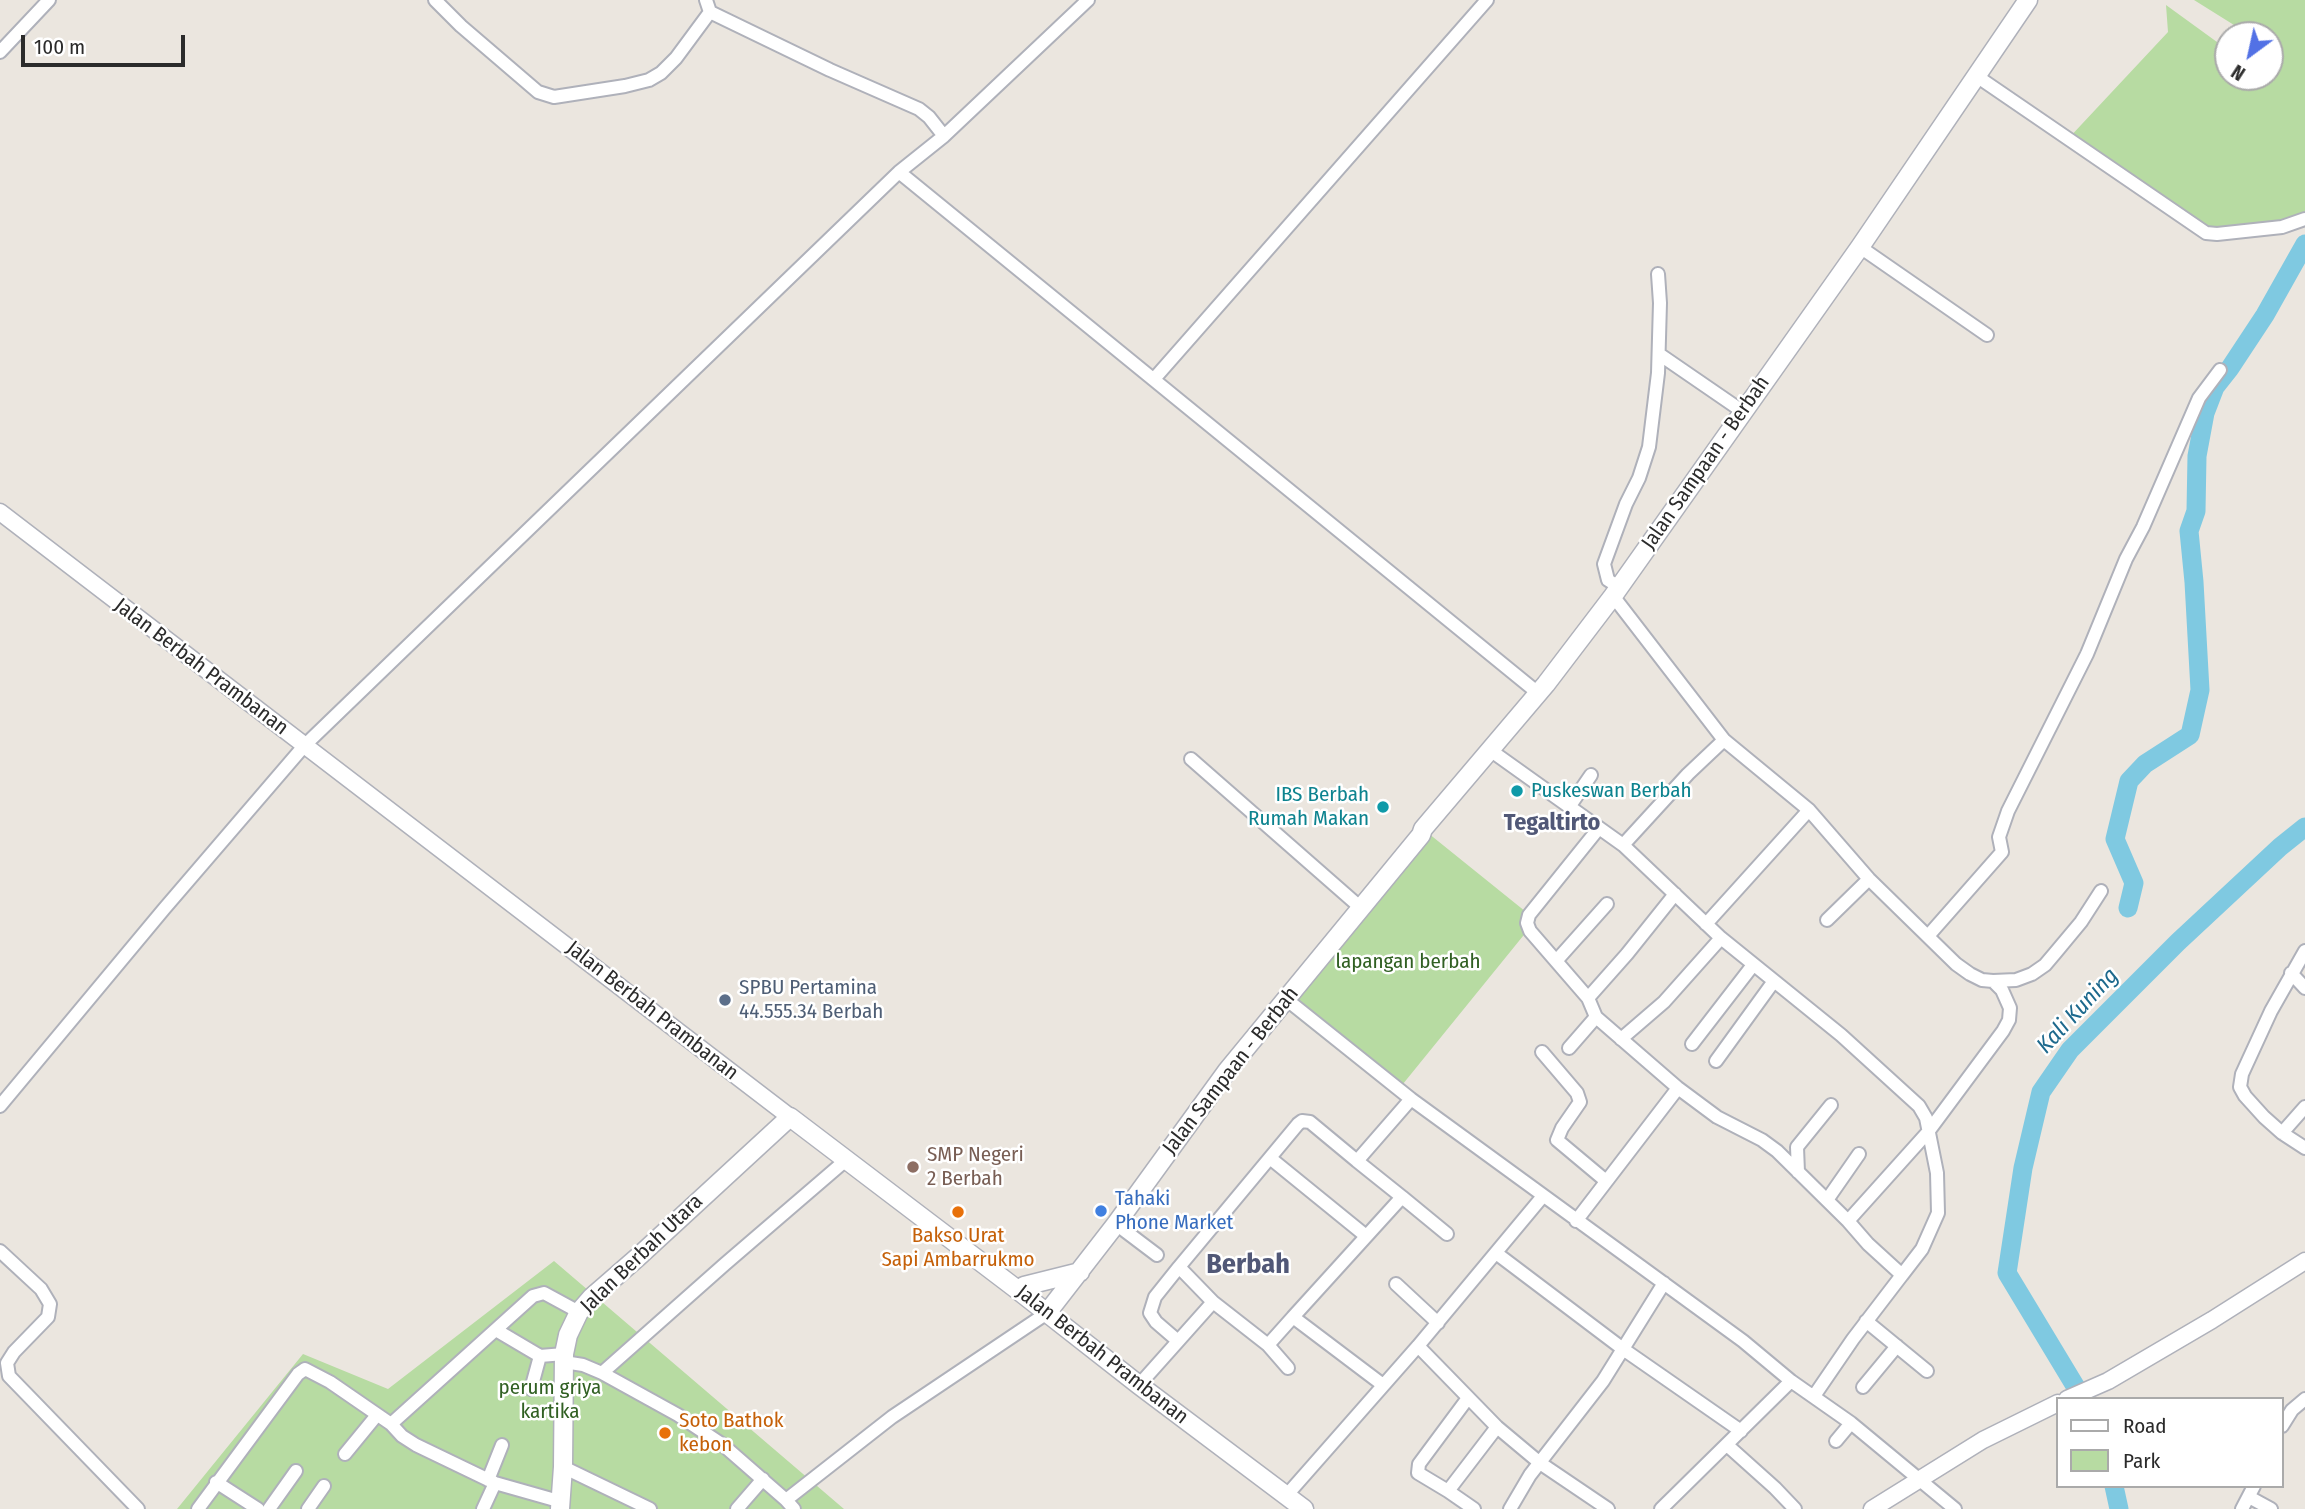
<!DOCTYPE html>
<style>
body{margin:0}
#map{position:relative;width:2305px;height:1509px;overflow:hidden;background:#ebe6df;font-family:"Fira Sans Condensed",sans-serif}
canvas{display:block}
.legend{position:absolute;left:2056px;top:1397px;width:228px;height:91px;box-sizing:border-box;background:#fff;border:2px solid #aaa;margin:0;padding:9px 12px;list-style:none;font-size:21px;color:#2b2b2b}
.legend li{display:flex;align-items:center;gap:14px;height:35px}
.legend b{width:35px;border:2px solid #aaa}
.north{position:absolute;left:2214px;top:21px;width:70px;height:70px;box-sizing:border-box;background:#fff;border:2px solid #aaa;border-radius:50%;rotate:213deg;font-size:19px;font-weight:700;line-height:28px;text-align:center;color:#2b2b2b}
.north::after{content:'';display:block;margin:auto;width:24px;height:32px;background:#5271e5;clip-path:polygon(50% 0,100% 100%,50% 72%,0 100%)}
.scale{position:absolute;left:21px;top:35px;width:164px;height:32px;box-sizing:border-box;border:4px solid #2b2b2b;border-top:0;padding-left:9px;font-size:21px;line-height:24px;white-space:nowrap;color:#2b2b2b;-webkit-text-stroke:5px #fff;paint-order:stroke}
</style>
<div id="map">
<canvas width="2305" height="1509"></canvas>
<ul class="legend">
<li><b style="height:9px;background:#fff"></b>Road</li>
<li><b style="height:19px;background:#b7dba2"></b>Park</li>
</ul>
<div class="north">N</div>
<div class="scale">100 m</div>
</div>
<script>
const g = document.querySelector('canvas').getContext('2d');
g.lineJoin = 'round';
function paint(path, color) { g.fillStyle = color; g.fill(path, 'evenodd'); }
const shape = rows => new Path2D(rows.map(r => 'M' + r).join(''));
function strokePath(path, color, width, dash) { g.strokeStyle = color; g.lineWidth = width; g.lineCap = dash ? 'butt' : 'round'; g.setLineDash(dash || []); g.stroke(path); }
function label(font, color, halo, rows, align = 'center') {
  g.font = font + ' "Fira Sans Condensed",sans-serif'; g.lineWidth = 5; g.setLineDash([]); g.textBaseline = 'middle'; g.strokeStyle = halo; g.fillStyle = color; for (const [text, x, y, turn = 0] of rows) {
    g.save(); g.translate(x, y); g.rotate((+turn || 0) * Math.PI / 180); g.textAlign = isNaN(turn) ? turn : align; if (halo) g.strokeText(text, 0, 0); g.fillText(text, 0, 0); g.restore();
  }
}
paint(shape([
 [2194,0,2305,0,2305,219,2206,233,2067,140,2168,32,2166,5,2228,50,2228,77,2270,77,2270,35,2242,35,2242,30],
 [1423,829,1536,920,1394,1095,1281,1005],
 [554,1261,844,1509,177,1509,303,1354,388,1389]
]), '#b7dba2');
strokePath(shape([
 [2128,908,2134,883,2115,839,2129,781,2145,764,2190,735,2200,690,2194,582,2189,531,2196,511,2197,456,2205,413,2215,387,2230,368,2265,315,2305,244],
 [2083,1399,2007,1273,2023,1168,2041,1092,2070,1050,2178,942,2280,847,2305,827],
 [2114,1486,2119,1509]
]), '#7fc9e1', 19);
const minor = shape([
 [435,0,461,26,538,92,554,97,625,86,649,80,661,73,676,58,710,12],
 [706,0,710,12,830,70,919,109,929,117,944,136],
 [0,52,49,0],
 [1975,75,2206,233,2217,234,2282,227,2305,219],
 [899,172,1538,693],
 [1860,247,1987,335],
 [1659,354,1742,411],
 [1154,379,1487,0],
 [1619,587,1608,580,1604,564,1626,504,1639,478,1649,447,1658,373,1660,303,1658,274],
 [1613,596,1724,740,1809,810,1869,879,1956,964,1970,974,1982,980,1993,981,2016,980,2032,974,2045,965,2056,952,2081,922,2101,891],
 [1490,750,1623,845,1721,938,1841,1035,1919,1106,1926,1118,1937,1173,1938,1213,1922,1249,1902,1275],
 [1191,759,1361,908],
 [1569,807,1591,775],
 [1599,828,1529,915,1527,923,1530,931,1588,998,1596,1017,1678,1088,1717,1117,1762,1140,1777,1151,1848,1221,1868,1244,1902,1275,1853,1339,1814,1396],
 [1623,845,1688,774,1724,740],
 [1827,920,1869,879],
 [1706,924,1809,810],
 [1928,936,2002,852,1999,837,2008,811,2087,654,2126,559,2143,527,2199,398,2220,370],
 [2305,951,2271,1011,2242,1074,2240,1087,2245,1096,2264,1117,2282,1133,2305,1148],
 [1557,960,1607,904],
 [2291,973,2305,988],
 [1588,998,1627,954,1675,894],
 [1286,999,1411,1099,1743,1341,1791,1381,1851,1423,1955,1509],
 [1621,1039,1664,1002,1721,938],
 [1692,1044,1753,965],
 [1569,1048,1596,1017],
 [1542,1052,1577,1093,1580,1102,1562,1128,1557,1140,1606,1181],
 [1716,1061,1774,981],
 [0,1106,164,909,304,746,899,172,944,136,1088,0],
 [2282,1133,2305,1107],
 [1270,1158,1366,1236],
 [1357,1161,1402,1197,1293,1317,1383,1385],
 [1798,1172,1797,1147,1831,1105],
 [1402,1197,1447,1234],
 [1827,1200,1859,1154],
 [1576,1221,1678,1088],
 [1848,1221,1928,1132,2003,1031,2009,1020,2010,1008,2002,990,1993,981],
 [1116,1224,1157,1255],
 [0,1251,41,1289,50,1304,48,1317,14,1352,7,1363,9,1376,138,1509],
 [1496,1253,1623,1349,1741,1431],
 [1396,1284,1438,1323],
 [1213,1302,1268,1345,1288,1368],
 [1866,1321,1927,1371],
 [496,1330,540,1356,564,1354],
 [1178,1341,1156,1322,1150,1313,1155,1297,1179,1267],
 [1268,1345,1293,1317],
 [1418,1346,1497,1427,1540,1463,1608,1509],
 [564,1362,583,1365,602,1373,678,1415,723,1445,786,1500,794,1509],
 [602,1373,725,1264,846,1160],
 [1139,1385,1213,1302,1179,1267,1298,1124,1302,1121,1310,1122,1357,1161,1411,1099],
 [1863,1387,1897,1346],
 [531,1389,540,1356],
 [1468,1398,1419,1464,1418,1473,1448,1491,1497,1427],
 [391,1424,402,1436,416,1445,495,1483,562,1502],
 [2282,1426,2292,1410,2305,1399],
 [1836,1441,1851,1423],
 [1727,1445,1775,1488,1795,1509],
 [345,1454,377,1415],
 [563,1467,650,1509],
 [488,1480,502,1445],
 [216,1482,258,1509],
 [1448,1491,1474,1509],
 [1286,1496,1418,1346,1543,1196],
 [2249,1497,2271,1509],
 [786,1500,892,1417,1047,1313],
 [198,1509,298,1374,305,1369,330,1382,391,1424,533,1296,544,1293,579,1312],
 [269,1509,296,1471],
 [308,1509,324,1486],
 [483,1509,495,1483],
 [737,1509,763,1479],
 [1510,1509,1530,1475,1603,1381,1664,1283],
 [1661,1509,1791,1381],
 [2242,1509,2254,1486]
]);
const tertiary = shape([
 [0,512,790,1117],
 [2067,1399,2108,1381,2212,1320,2305,1261],
 [1872,1509,1983,1440,2058,1403]
]);
const secondary = shape([
 [1019,1291,1024,1286,1080,1272],
 [1047,1313,1116,1224,1227,1071,1421,835,1423,829,1546,684,1613,596,1860,247,2028,0],
 [560,1509,563,1467,564,1354,568,1335,579,1312,592,1297,638,1257,790,1117,1019,1291,1139,1385,1304,1509]
]);
strokePath(minor, '#afb1ba', 16);
strokePath(tertiary, '#afb1ba', 19);
strokePath(secondary, '#afb1ba', 21);
strokePath(minor, '#fff', 12);
strokePath(tertiary, '#fff', 16);
strokePath(secondary, '#fff', 18);
for (const [x, y, r, color] of [
 [1517,791,7,"#0f9aa8"],
 [1383,807,7,"#0f9aa8"],
 [725,1000,7,"#5c6f8a"],
 [913,1167,7,"#8d6e63"],
 [1101,1211,7,"#3f7fe0"],
 [958,1212,7,"#e8710a"],
 [665,1433,7,"#e8710a"]
]) { const dot = new Path2D(); dot.arc(x, y, r, 0, 2 * Math.PI); g.fillStyle = color; g.fill(dot); strokePath(dot, '#fff', 2.5); }
label('21px', '#2b2b2b', '#fff', [
 ["Jalan Sampaan - Berbah",1706,463,-55],
 ["Jalan Berbah Prambanan",201,667,37],
 ["Jalan Berbah Prambanan",652,1011,38],
 ["Jalan Sampaan - Berbah",1231,1071,-52],
 ["Jalan Berbah Utara",642,1254,-44],
 ["Jalan Berbah Prambanan",1102,1355,38]
]);
label('21px', '#0d838f', '#fff', [
 ["Puskeswan Berbah",1531,791],
 ["IBS Berbah",1369,795,"right"],
 ["Rumah Makan",1369,819,"right"]
], 'left');
label('21px', '#316023', '#fff', [
 ["lapangan berbah",1408,962],
 ["perum griya",550,1388],
 ["kartika",550,1412]
]);
label('21px', '#4e5e75', '#fff', [
 ["SPBU Pertamina",739,988],
 ["44.555.34 Berbah",739,1012]
], 'left');
label('21px', '#785e54', '#fff', [
 ["SMP Negeri",927,1155],
 ["2 Berbah",927,1179]
], 'left');
label('21px', '#366cbe', '#fff', [
 ["Tahaki",1115,1199],
 ["Phone Market",1115,1223]
], 'left');
label('21px', '#c56008', '#fff', [
 ["Bakso Urat",958,1236],
 ["Sapi Ambarrukmo",958,1260],
 ["Soto Bathok",679,1421,"left"],
 ["kebon",679,1445,"left"]
]);
label('italic 23px', '#1d698d', '#fff', [
 ["Kali Kuning",2078,1011,-47]
]);
label('bold 24px', '#515877', '#fff', [
 ["Tegaltirto",1552,823]
]);
label('bold 28px', '#515877', '#fff', [
 ["Berbah",1248,1265]
]);
</script>
